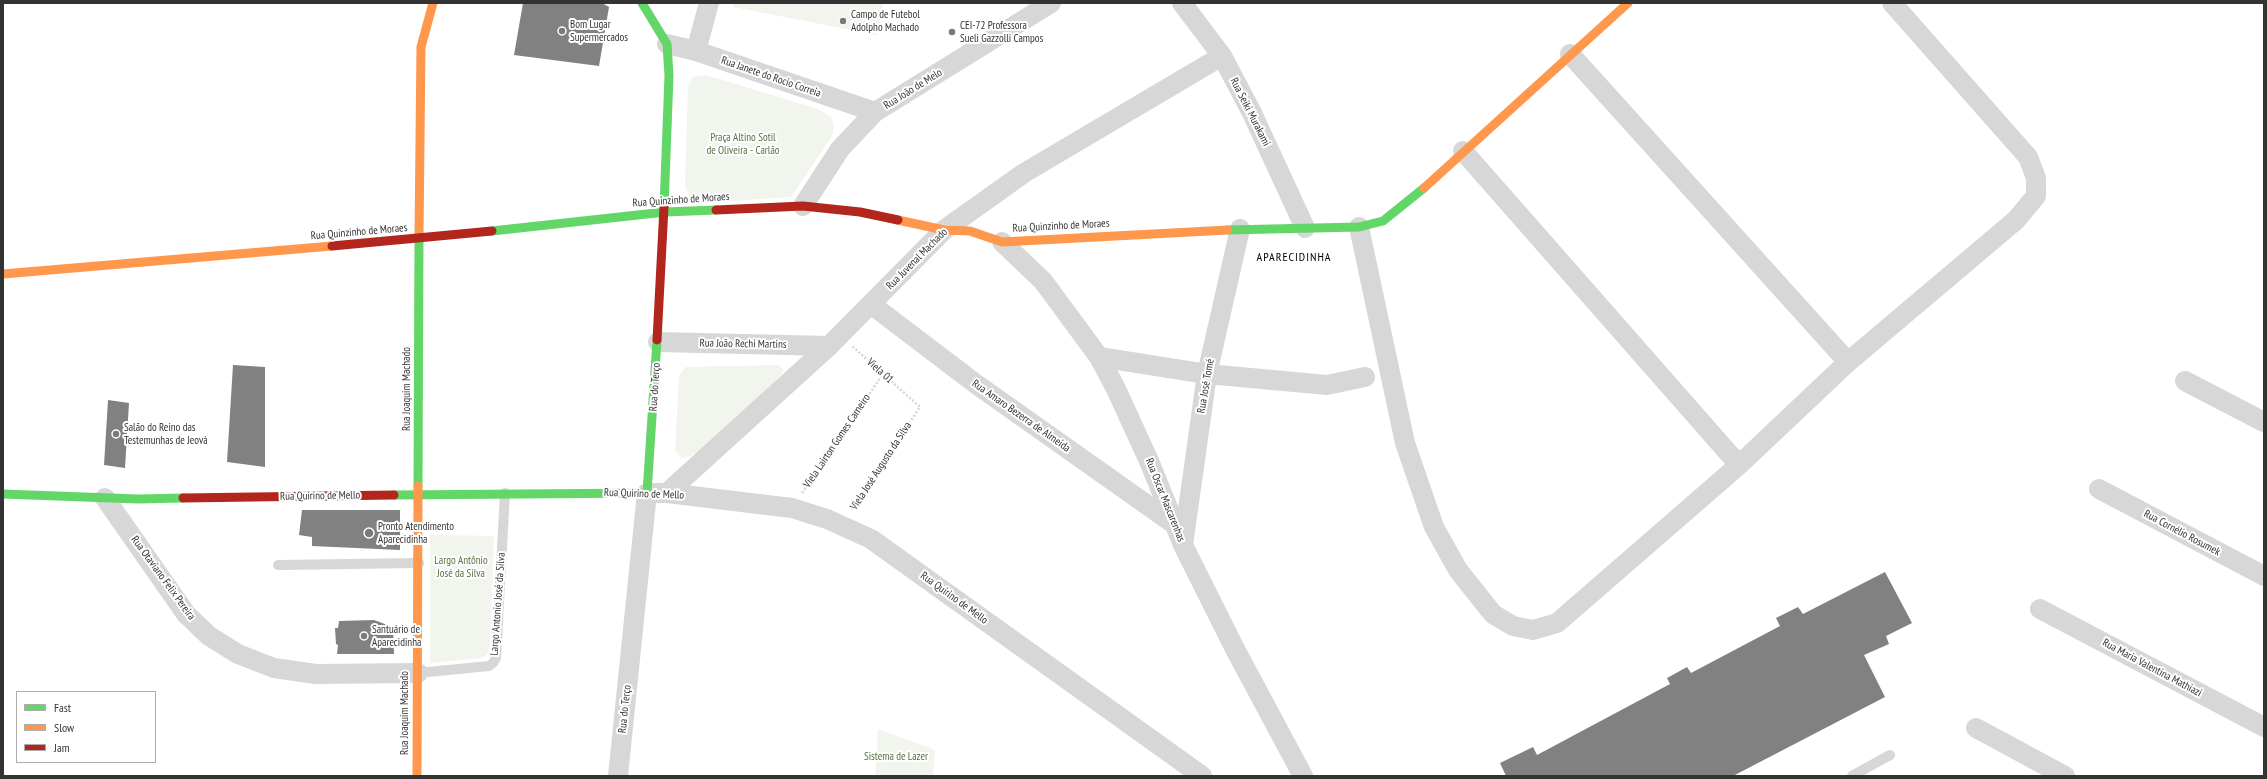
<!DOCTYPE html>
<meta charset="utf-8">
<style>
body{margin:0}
#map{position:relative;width:2267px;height:779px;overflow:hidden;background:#fff;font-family:"PT Sans Narrow",sans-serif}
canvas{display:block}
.frame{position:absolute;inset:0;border:4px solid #333;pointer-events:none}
.legend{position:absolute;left:16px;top:691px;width:140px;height:72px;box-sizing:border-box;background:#fff;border:1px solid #adadad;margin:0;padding:5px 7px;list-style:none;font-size:12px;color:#333}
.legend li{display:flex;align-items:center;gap:8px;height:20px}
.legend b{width:20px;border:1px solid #adadad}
</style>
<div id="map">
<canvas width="2267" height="779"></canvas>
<div class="frame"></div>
<ul class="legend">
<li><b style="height:5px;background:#63d668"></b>Fast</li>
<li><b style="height:5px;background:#ff974d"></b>Slow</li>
<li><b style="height:5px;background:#b3261e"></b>Jam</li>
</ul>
</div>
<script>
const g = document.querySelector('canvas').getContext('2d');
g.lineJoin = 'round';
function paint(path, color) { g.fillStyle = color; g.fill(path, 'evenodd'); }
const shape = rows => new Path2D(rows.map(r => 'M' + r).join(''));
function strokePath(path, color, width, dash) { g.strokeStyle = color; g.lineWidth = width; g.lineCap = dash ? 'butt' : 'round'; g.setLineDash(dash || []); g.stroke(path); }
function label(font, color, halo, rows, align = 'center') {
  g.font = font + ' "PT Sans Narrow",sans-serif'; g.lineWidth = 4; g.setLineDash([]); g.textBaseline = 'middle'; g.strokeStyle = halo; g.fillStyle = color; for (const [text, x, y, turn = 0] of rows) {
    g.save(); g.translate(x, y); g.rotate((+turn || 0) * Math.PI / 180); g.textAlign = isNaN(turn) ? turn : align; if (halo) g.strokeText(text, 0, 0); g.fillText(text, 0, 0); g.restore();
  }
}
paint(shape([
 [734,3,883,3,877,35,733,7],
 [706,75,818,109,831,117,834,125,832,136,791,197,701,203,690,198,685,185,688,87,693,77],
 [779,365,784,370,781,375,717,438,691,456,681,458,675,451,679,375,686,367],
 [430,535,494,536,490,646,487,654,482,658,430,663],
 [878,729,935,750,933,776,875,776]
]), '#f1f5ed');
paint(shape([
 [523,3,602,3,609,7,599,66,514,55],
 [233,365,265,367,265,467,227,462],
 [108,400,129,403,125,468,104,465],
 [302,510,400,510,400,550,312,546,312,537,299,535],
 [1885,572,1912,623,1886,636,1889,644,1864,655,1885,697,1733,776,1506,776,1500,763,1533,747,1537,755,1670,684,1667,678,1687,667,1691,673,1780,626,1776,618,1798,607,1803,614],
 [374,620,393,627,394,654,337,654,338,645,336,644,335,628,338,628,339,621]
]), '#818181');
strokePath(shape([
 [802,493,883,374],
 [852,510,920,407,852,346]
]), '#d6d6d6', 2.5, [2, 2]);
strokePath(shape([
 [278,565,419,563],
 [418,673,489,666,493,663,496,658,505,493],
 [1852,776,1890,755]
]), '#d7d7d7', 10);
strokePath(shape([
 [1182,3,1222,56,1252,113,1305,228],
 [667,44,696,51,875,112],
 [696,51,709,3],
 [1570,54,1848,362],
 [1463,151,1739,465],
 [803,206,840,149,875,112,1051,3],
 [1359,227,1405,443,1434,527,1458,570,1493,614,1513,626,1533,630,1557,623,1739,465,1848,362,2016,220,2036,196,2036,178,2028,157,1892,3],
 [1002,242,1043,281,1099,357,1116,389,1149,461,1183,545,1235,649,1303,776],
 [872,305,976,384,1174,524],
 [658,342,829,346],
 [1099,357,1207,374,1327,385,1365,377],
 [2185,381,2264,422],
 [2099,489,2264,576],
 [667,493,829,346,944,230,1024,173,1222,56],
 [105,498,186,614,209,636,238,654,274,668,316,674,418,673],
 [1183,545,1207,374,1240,229],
 [2040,609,2264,727],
 [1976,728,2065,776],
 [618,776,647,493,667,493,792,508,827,519,871,539,1202,776]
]), '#d7d7d7', 20);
strokePath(shape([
 [642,3,667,44,669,76,664,207],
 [1228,230,1359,227,1383,221,1424,188],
 [492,231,665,212,716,210],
 [418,486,419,236],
 [3,494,138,499,183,498],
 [394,495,647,493,657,340]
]), '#63d668', 9);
strokePath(shape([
 [1424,188,1628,3],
 [898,220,944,230,970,231,1002,242,1228,230],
 [419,236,421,47,433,3],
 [3,274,332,246],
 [417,776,418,486]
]), '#ff974d', 9);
strokePath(shape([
 [716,210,803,206,860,212,898,220],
 [332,246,492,231],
 [657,340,664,207],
 [183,498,394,495]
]), '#b3261e', 9);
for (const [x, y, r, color] of [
 [843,21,4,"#7a7a7a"],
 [562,31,4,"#7a7a7a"],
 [952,32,4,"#7a7a7a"],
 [116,434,4,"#7a7a7a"],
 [369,533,5,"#7a7a7a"],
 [364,636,4,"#7a7a7a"]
]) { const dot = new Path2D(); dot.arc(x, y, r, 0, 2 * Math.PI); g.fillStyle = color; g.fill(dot); strokePath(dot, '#fff', 1.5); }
label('11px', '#333', '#fff', [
 ["Campo de Futebol",851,15],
 ["Adolpho Machado",851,28],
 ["Bom Lugar",570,25],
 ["Supermercados",570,38],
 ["CEI-72 Professora",960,26],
 ["Sueli Gazzolli Campos",960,39],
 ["Salão do Reino das",124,428],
 ["Testemunhas de Jeová",124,441],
 ["Pronto Atendimento",378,527],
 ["Aparecidinha",378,540],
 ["Santuário de",372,630],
 ["Aparecidinha",372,643]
], 'left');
label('11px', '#333', '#fff', [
 ["Rua Janete do Rocio Correia",771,77,19],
 ["Rua João de Melo",913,89,-32],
 ["Rua Seiki Murakami",1250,112,63],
 ["Rua Quinzinho de Moraes",681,200,-4],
 ["Rua Quinzinho de Moraes",1061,226,-3],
 ["Rua Quinzinho de Moraes",359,232,-5],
 ["Rua Juvenal Machado",917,259,-45],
 ["Rua João Rechi Martins",743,344,1],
 ["Viela 01",880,371,42],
 ["Rua José Tomé",1206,386,-80],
 ["Rua do Terço",655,387,-86],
 ["Rua Joaquim Machado",407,389,-90],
 ["Rua Amaro Bezerra de Almeida",1021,416,35],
 ["Viela Lairton Gomes Carneiro",837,441,-56],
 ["Viela José Augusto da Silva",881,466,-57],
 ["Rua Quirino de Mello",644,494,2],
 ["Rua Quirino de Mello",320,496,-1],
 ["Rua Oscar Mascarenhas",1165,500,68],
 ["Rua Cornélio Rosumek",2182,533,28],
 ["Rua Otaviano Felix Pereira",163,578,54],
 ["Rua Quirino de Mello",954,598,36],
 ["Largo Antonio José da Silva",498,604,-86],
 ["Rua Maria Valentina Mathiazi",2152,668,28],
 ["Rua do Terço",625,709,-84],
 ["Rua Joaquim Machado",405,713,-90]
]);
label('11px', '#56703f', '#fff', [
 ["Praça Altino Sotil",743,138],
 ["de Oliveira - Carlão",743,151],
 ["Largo Antônio",461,561],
 ["José da Silva",461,574],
 ["Sistema de Lazer",896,757]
]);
g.letterSpacing = '1px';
label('12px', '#000', '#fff', [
 ["APARECIDINHA",1294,258]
]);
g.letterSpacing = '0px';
</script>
